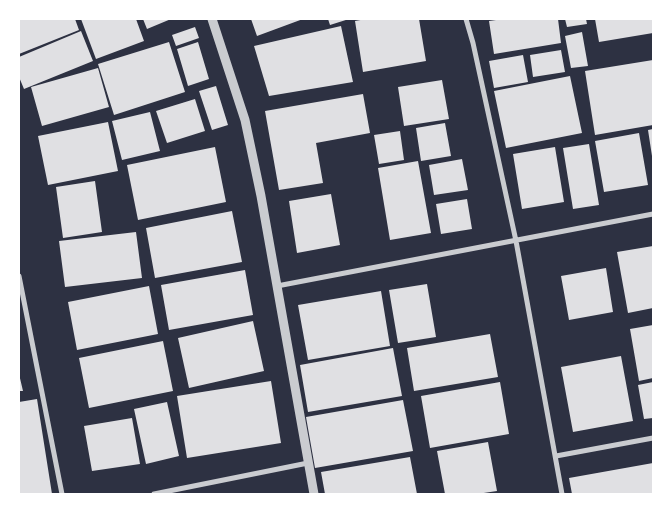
<!DOCTYPE html>
<style>
body{margin:0}
#map{position:relative;width:672px;height:513px;overflow:hidden;background:#2d3142;font-family:Georgia,serif}
canvas{display:block}
.frame{position:absolute;inset:0;border:20px solid #fff;pointer-events:none}
</style>
<div id="map">
<canvas width="672" height="513"></canvas>
<div class="frame"></div>
</div>
<script>
const g = document.querySelector('canvas').getContext('2d');
g.lineJoin = 'round';
function paint(path, color) { g.fillStyle = color; g.fill(path, 'evenodd'); }
const shape = rows => new Path2D(rows.map(r => 'M' + r).join(''));
function strokePath(path, color, width, dash) { g.strokeStyle = color; g.lineWidth = width; g.lineCap = dash ? 'butt' : 'round'; g.setLineDash(dash || []); g.stroke(path); }
paint(shape([
 [19,19,75,19,79,30,19,54],
 [81,19,136,19,144,41,96,59],
 [143,19,171,19,147,29],
 [251,19,303,19,257,36],
 [328,19,349,19,330,25],
 [366,19,419,19,426,61,363,72,355,21],
 [503,19,558,19,561,43,494,54,489,21],
 [565,19,586,19,587,24,567,27],
 [595,19,653,19,653,33,599,42],
 [341,26,353,82,269,96,254,46],
 [195,27,199,38,176,46,172,35],
 [81,31,93,61,24,89,19,77,19,57],
 [582,32,588,66,571,68,565,36],
 [169,42,185,92,114,115,98,64],
 [198,42,209,79,188,86,177,49],
 [561,50,565,72,533,77,530,55],
 [523,55,528,82,494,88,489,61],
 [653,60,653,125,595,135,585,71],
 [98,68,109,107,42,126,31,87],
 [570,76,582,133,506,148,494,91],
 [442,80,449,119,404,126,398,87],
 [216,86,228,125,212,130,199,91],
 [363,94,370,133,316,143,323,183,279,190,265,111],
 [195,99,205,131,167,143,156,111],
 [150,112,160,151,122,160,112,121],
 [108,122,118,171,48,185,38,136],
 [445,123,451,156,421,161,416,128],
 [653,129,653,155,652,156,648,130],
 [400,131,404,160,379,164,374,135],
 [639,133,648,185,604,192,595,141],
 [589,144,599,205,573,209,563,148],
 [215,147,226,202,138,220,127,165],
 [555,147,564,202,522,209,513,154],
 [462,159,468,190,434,195,429,165],
 [418,161,431,233,390,240,378,168],
 [95,181,102,232,63,238,56,187],
 [331,194,340,245,297,253,289,201],
 [467,199,472,229,441,234,436,204],
 [232,211,242,262,155,278,146,228],
 [136,232,142,278,65,287,59,241],
 [653,246,653,308,628,313,617,252],
 [606,268,613,312,569,320,561,276],
 [245,270,253,315,169,330,161,285],
 [427,284,436,337,398,343,389,290],
 [149,286,158,334,77,350,68,302],
 [381,291,390,346,308,360,298,305],
 [253,321,264,371,189,388,178,338],
 [653,325,653,378,639,381,630,329],
 [490,334,498,377,414,391,407,348],
 [163,341,173,391,89,408,79,358],
 [393,348,402,396,308,412,300,365],
 [621,356,633,421,573,432,561,367],
 [19,374,23,391,19,391],
 [271,381,281,443,187,458,177,396],
 [500,382,509,434,430,448,421,396],
 [653,382,653,418,644,419,638,385],
 [37,399,52,494,19,494,19,402],
 [403,400,413,451,315,468,306,417],
 [167,402,179,456,146,464,134,409],
 [132,418,140,464,92,471,84,426],
 [488,442,497,491,477,494,445,494,437,451],
 [410,457,417,494,325,494,321,472],
 [653,463,653,494,572,494,569,478]
]), '#e0e0e3');
strokePath(shape([
 [466,19,473,43,516,241,562,494],
 [19,276,62,494],
 [277,286,653,214],
 [556,456,653,438],
 [154,494,308,463]
]), '#caccd0', 5);
strokePath(shape([
 [212,19,245,120,261,196,314,494]
]), '#caccd0', 9);
</script>
